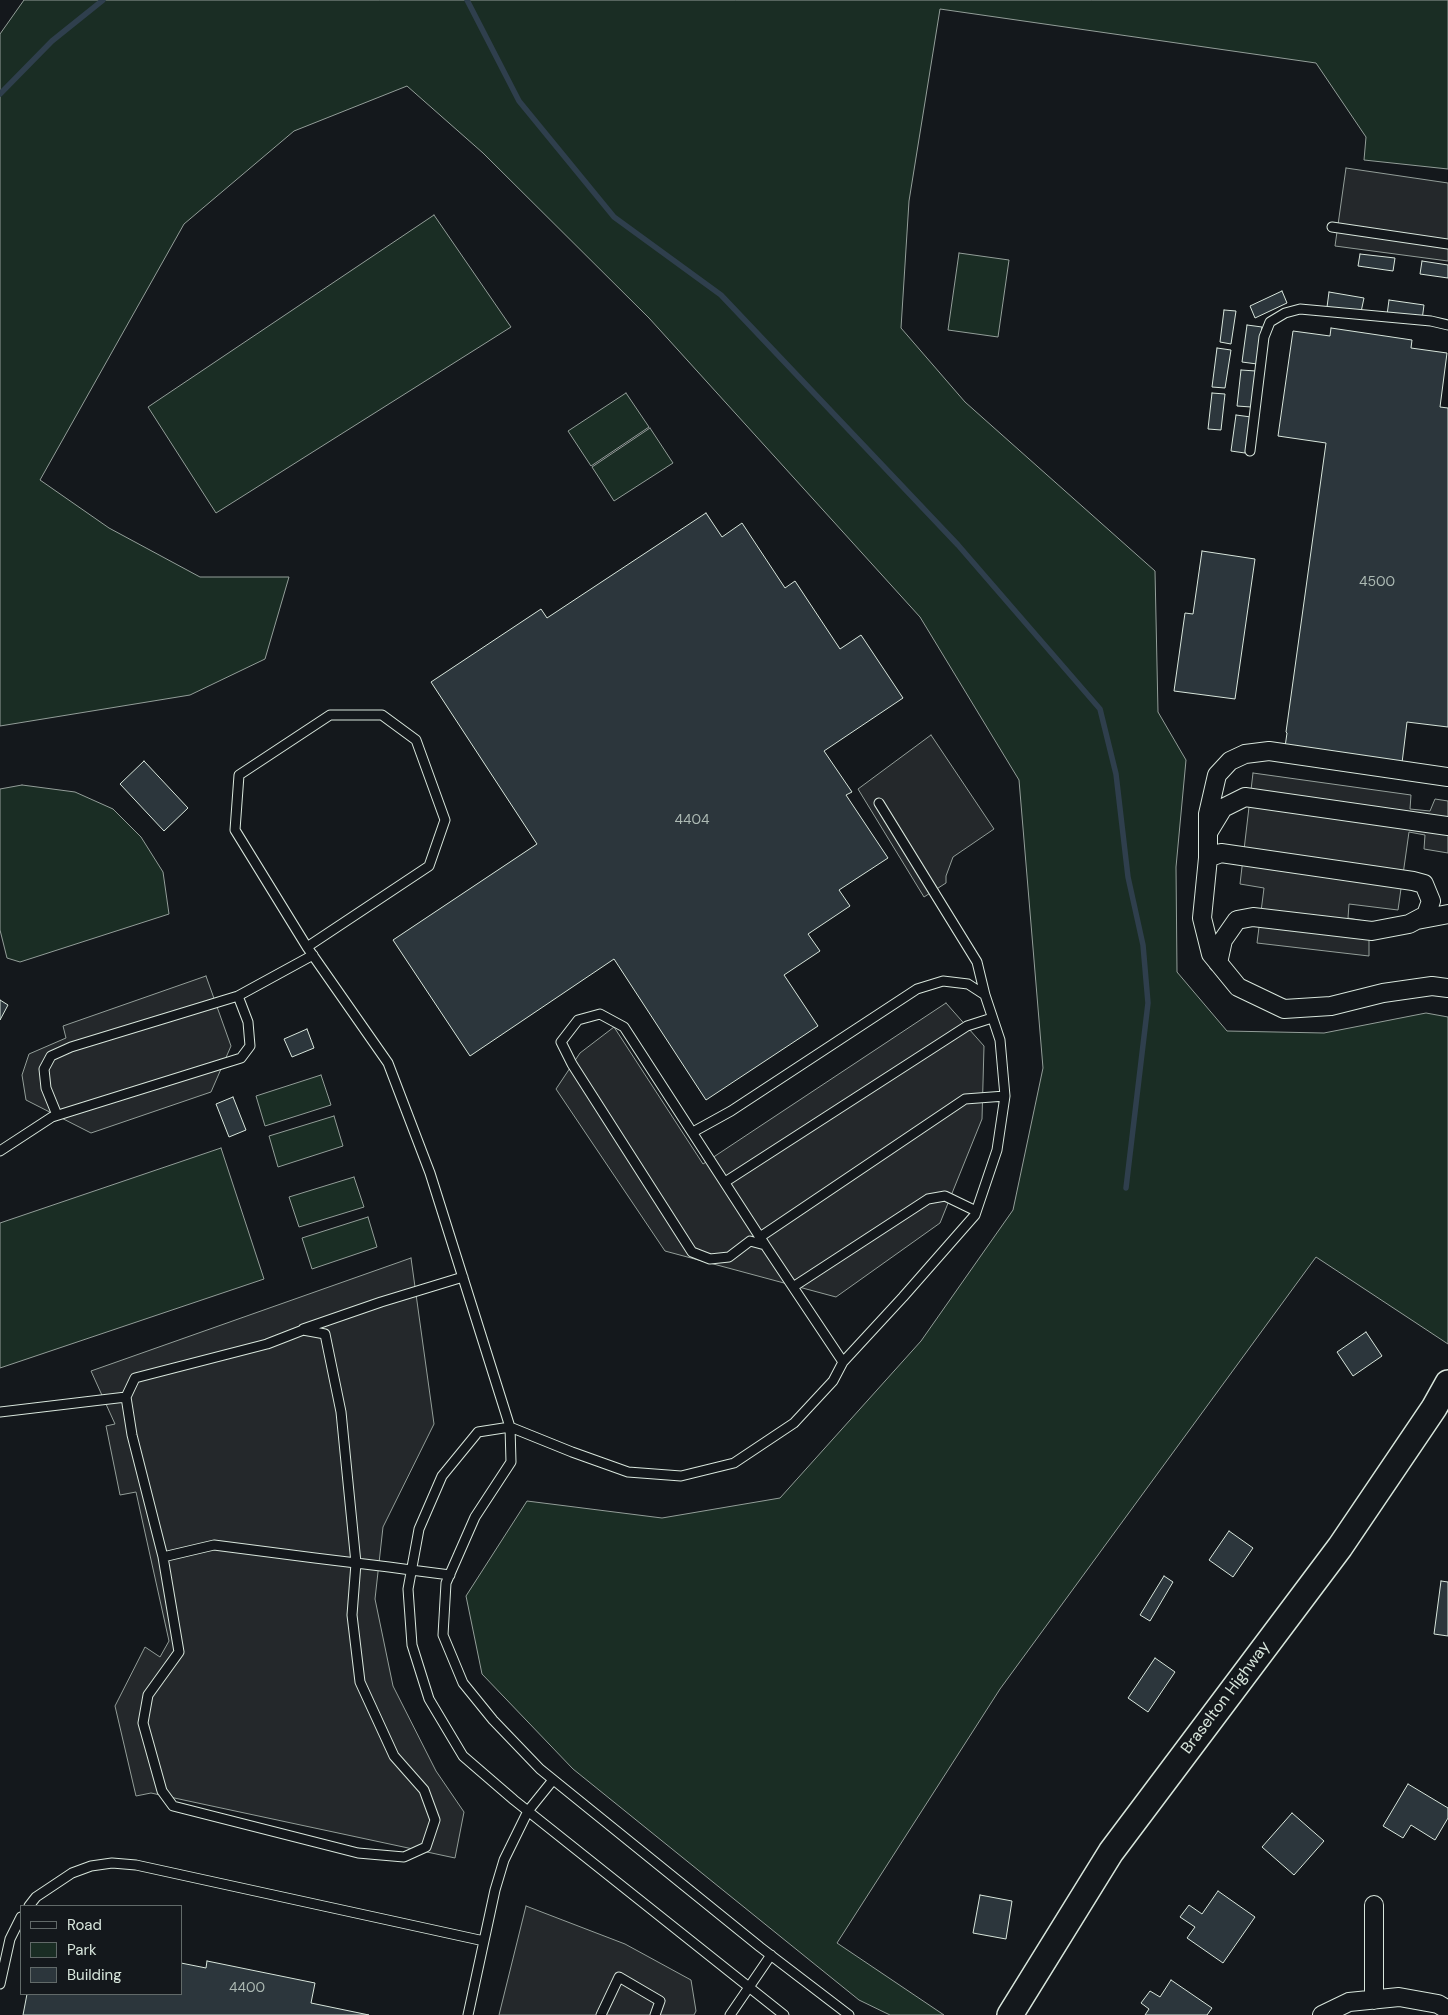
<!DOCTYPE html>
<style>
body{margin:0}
#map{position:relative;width:1448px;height:2015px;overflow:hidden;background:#14181c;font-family:"DM Sans",sans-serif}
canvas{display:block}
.legend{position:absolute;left:20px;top:1905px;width:162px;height:90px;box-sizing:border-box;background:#14181c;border:1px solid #626a69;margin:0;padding:6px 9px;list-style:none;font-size:15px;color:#d8e6dc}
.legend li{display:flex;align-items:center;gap:10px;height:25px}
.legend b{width:25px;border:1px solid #626a69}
</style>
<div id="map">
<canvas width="1448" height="2015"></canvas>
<ul class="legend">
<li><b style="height:6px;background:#14181c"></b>Road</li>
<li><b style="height:14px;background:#1a2d24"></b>Park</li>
<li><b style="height:14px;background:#2c363c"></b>Building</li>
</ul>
</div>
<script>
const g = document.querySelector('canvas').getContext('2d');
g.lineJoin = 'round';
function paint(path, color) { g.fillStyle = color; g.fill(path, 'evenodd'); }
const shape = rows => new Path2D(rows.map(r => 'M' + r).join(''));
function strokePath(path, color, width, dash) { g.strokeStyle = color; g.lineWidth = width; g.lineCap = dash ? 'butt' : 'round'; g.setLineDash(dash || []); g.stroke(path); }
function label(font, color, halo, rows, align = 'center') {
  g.font = font + ' "DM Sans",sans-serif'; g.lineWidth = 4; g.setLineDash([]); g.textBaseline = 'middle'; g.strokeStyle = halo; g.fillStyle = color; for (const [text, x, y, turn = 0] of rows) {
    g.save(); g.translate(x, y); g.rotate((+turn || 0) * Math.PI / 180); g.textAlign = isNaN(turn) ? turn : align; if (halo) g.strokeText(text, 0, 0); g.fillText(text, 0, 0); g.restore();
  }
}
const green = shape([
 [24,0,1448,0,1448,169,1364,160,1366,137,1316,63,940,9,909,201,901,328,965,402,1155,571,1158,712,1186,760,1176,867,1177,972,1227,1031,1324,1033,1426,1013,1448,1017,1448,1344,1316,1257,1000,1689,837,1943,944,2015,890,2015,859,2000,573,1769,482,1674,466,1596,527,1501,662,1518,780,1498,921,1341,1013,1210,1043,1068,1019,780,920,617,649,318,483,153,407,86,294,131,184,224,40,480,109,528,200,577,289,577,265,659,190,695,0,726,0,34,24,0],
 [434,215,511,327,216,513,148,407,434,215],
 [959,253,1009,260,998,337,948,330,959,253],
 [626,393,649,427,591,466,568,431,626,393],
 [650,428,673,463,614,501,592,467,650,428],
 [22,785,75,792,113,809,141,837,163,872,169,914,20,962,7,958,0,930,0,789,22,785],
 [321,1075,331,1105,265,1126,256,1096,321,1075],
 [334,1116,343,1146,278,1167,269,1136,334,1116],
 [221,1148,264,1279,0,1368,0,1223,221,1148],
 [354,1177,364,1207,299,1227,289,1197,354,1177],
 [368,1217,377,1247,312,1269,302,1238,368,1217]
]);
paint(green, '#1a2d24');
strokePath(green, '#939e99', 1);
const parking = shape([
 [1346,168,1448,183,1448,261,1335,246,1346,168],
 [931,735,994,829,953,857,946,876,946,883,924,897,858,789,931,735],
 [1253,773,1411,795,1410,809,1430,811,1435,799,1448,801,1448,853,1424,849,1425,835,1409,832,1398,910,1349,904,1348,918,1369,922,1369,956,1257,943,1264,888,1240,884,1253,773],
 [206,976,231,1046,211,1092,91,1133,26,1100,22,1075,29,1054,66,1038,63,1026,206,976],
 [946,1003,984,1046,982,1119,940,1223,836,1297,665,1251,556,1089,580,1053,614,1027,703,1164,946,1003],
 [411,1258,434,1424,383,1527,375,1599,393,1686,436,1771,464,1812,455,1858,151,1793,136,1796,115,1706,145,1647,160,1657,169,1641,136,1492,120,1495,106,1426,115,1424,91,1371,411,1258],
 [526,1906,625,1944,691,1980,696,2011,694,2015,499,2015,526,1906]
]);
paint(parking, '#24282b');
strokePath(parking, '#939e99', 1);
strokePath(shape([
 [467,0,519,101,614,217,721,295,958,545,1100,709,1116,774,1128,877,1143,945,1148,1003,1126,1188],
 [0,94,52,41,103,0]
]), '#2f3f4d', 5.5);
const building = shape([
 [1360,254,1395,258,1393,271,1358,266,1360,254],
 [1422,261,1448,265,1448,278,1420,274,1422,261],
 [1282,291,1287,303,1255,318,1250,306,1282,291],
 [1329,292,1364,298,1361,312,1327,307,1329,292],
 [1389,300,1424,305,1422,320,1387,315,1389,300],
 [1224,310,1236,311,1231,344,1220,342,1224,310],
 [1247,325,1262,327,1257,364,1242,362,1247,325],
 [1331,328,1412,340,1411,348,1447,353,1440,407,1448,408,1448,727,1407,722,1402,763,1285,747,1287,733,1286,732,1326,443,1278,436,1293,331,1330,336,1331,328],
 [1217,348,1231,350,1225,388,1212,387,1217,348],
 [1241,370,1256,371,1251,407,1237,406,1241,370],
 [1212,393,1225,394,1221,430,1208,429,1212,393],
 [1236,415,1251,417,1245,453,1231,451,1236,415],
 [706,513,722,537,742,523,785,588,795,581,840,649,861,635,903,698,824,751,852,792,846,795,888,858,839,890,850,906,808,934,820,951,784,975,818,1026,706,1100,614,959,470,1056,393,940,537,844,431,682,541,609,547,618,706,513],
 [1202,551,1255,559,1235,699,1174,691,1185,613,1193,614,1202,551],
 [144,761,188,808,164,831,120,784,144,761],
 [0,1000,8,1005,0,1020,0,1000],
 [307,1029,314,1048,292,1057,284,1039,307,1029],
 [233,1097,246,1130,229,1137,216,1104,233,1097],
 [1366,1332,1382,1356,1353,1376,1337,1352,1366,1332],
 [1229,1531,1253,1548,1233,1577,1209,1560,1229,1531],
 [1164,1576,1173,1582,1150,1621,1140,1615,1164,1576],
 [1441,1581,1448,1582,1448,1636,1434,1634,1441,1581],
 [1155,1658,1175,1672,1148,1712,1128,1698,1155,1658],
 [1408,1784,1448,1808,1448,1818,1435,1840,1411,1825,1403,1838,1383,1826,1408,1784],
 [1292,1813,1324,1841,1294,1875,1262,1847,1292,1813],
 [1218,1891,1255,1917,1223,1963,1187,1938,1195,1927,1180,1917,1189,1905,1202,1914,1218,1891],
 [980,1895,1012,1901,1006,1939,973,1933,980,1895],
 [207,1961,315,1983,311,2003,369,2015,23,2015,27,1994,181,1994,181,1963,206,1968,207,1961],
 [1171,1980,1212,2008,1207,2015,1145,2015,1149,2009,1141,2003,1150,1991,1160,1997,1171,1980]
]);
paint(building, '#2c363c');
strokePath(building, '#d8e6dc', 1);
const service = shape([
 [1332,227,1448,244],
 [1250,451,1264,337,1270,322,1285,313,1300,309,1431,321,1448,325],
 [879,803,977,962,985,995],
 [307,947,429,866,445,820,416,740,382,715,330,715,239,775,235,830,307,947,388,1063,430,1173,510,1427,511,1462,475,1517,446,1583,443,1635,463,1683,493,1720,540,1769,760,1947,849,2015],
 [57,1115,46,1088,44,1069,51,1056,71,1047,238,996],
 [693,1132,731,1111,917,989,943,981,968,984,985,995,1000,1040,1005,1096,997,1150,975,1215,903,1297,843,1362],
 [0,1151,52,1117,241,1058,250,1046,248,1022,238,996,313,955],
 [725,1182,967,1026,992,1018],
 [760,1237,965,1099,1005,1096],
 [765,1245,624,1027,600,1014,578,1020,561,1042,572,1064,692,1252,710,1259,729,1257,750,1241,765,1245,843,1362,833,1381,794,1423,734,1463,681,1476,628,1472,572,1452,510,1427,478,1432,442,1476,419,1529,408,1589,412,1645,429,1699,463,1756,514,1800,784,2015],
 [793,1287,928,1199,945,1196,976,1211],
 [303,1329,381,1302,463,1277],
 [0,1412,126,1397],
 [163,1557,132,1435,126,1397,135,1378,267,1344,303,1330,325,1334,341,1412,356,1563,352,1615,360,1682,394,1756,424,1790,435,1820,426,1847,404,1857,358,1853,173,1806,162,1791,143,1723,148,1695,179,1652,163,1557,214,1545,315,1558,356,1563,389,1567,411,1570,450,1575],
 [29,1906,36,1897,72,1873,91,1866,112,1863,136,1865,484,1941],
 [0,1984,10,1939,21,1917],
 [468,2015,495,1890,504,1860,528,1811,553,1780],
 [601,2015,619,1977,660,2001,655,2015],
 [730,2015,771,1955]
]);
const minor = shape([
 [1448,777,1269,751,1245,754,1230,761,1217,775,1208,814,1208,858,1202,918,1211,954,1238,987,1284,1009,1331,1006,1383,993,1432,986,1448,988],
 [1209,831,1223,808,1245,797,1448,826],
 [1208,858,1221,853,1413,881,1424,884,1431,901,1426,915,1409,924,1372,931,1253,917,1237,920,1223,940,1218,963],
 [1417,920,1448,914],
 [1374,2000,1374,1905],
 [1322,2015,1349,2002,1399,1997,1438,2004,1448,2010]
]);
const secondary = shape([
 [1010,2015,1111,1852,1340,1547,1434,1408,1448,1383]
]);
strokePath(service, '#d8e6dc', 11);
strokePath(minor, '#d8e6dc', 20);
strokePath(secondary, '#d8e6dc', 28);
strokePath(service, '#14181c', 9);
strokePath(minor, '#14181c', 18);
strokePath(secondary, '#14181c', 25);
label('14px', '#adbab4', null, [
 ["4500",1377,582],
 ["4404",692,820],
 ["4400",247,1988]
]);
label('16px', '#d8e6dc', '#14181c', [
 ["Braselton Highway",1226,1698,-53]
]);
</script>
